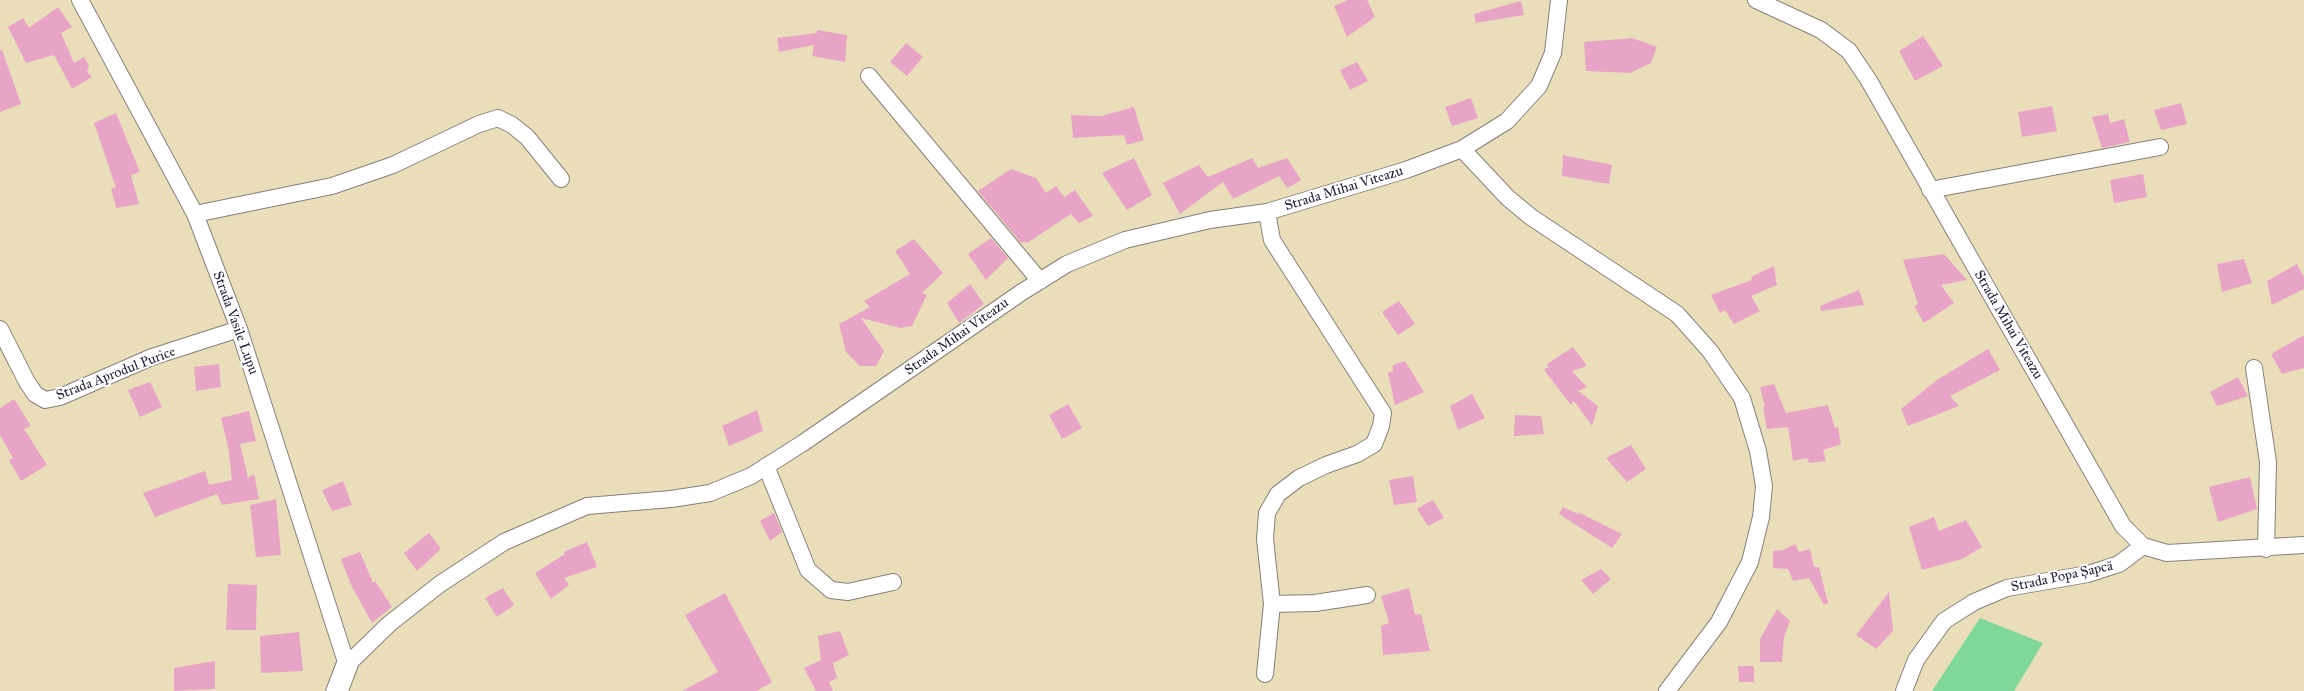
<!DOCTYPE html>
<meta charset="utf-8">
<style>
body{margin:0}
canvas{display:block;background:#eadeba}
</style>
<canvas width="2304" height="691"></canvas>
<script>
const g = document.querySelector('canvas').getContext('2d');
g.lineJoin = 'round';
function paint(path, color) { g.fillStyle = color; g.fill(path, 'evenodd'); }
const shape = rows => new Path2D(rows.map(r => 'M' + r).join(''));
function strokePath(path, color, width, dash) { g.strokeStyle = color; g.lineWidth = width; g.lineCap = dash ? 'butt' : 'round'; g.setLineDash(dash || []); g.stroke(path); }
function label(font, color, halo, rows, align = 'center') {
  g.font = font + ' "IM FELL Great Primer",serif'; g.lineWidth = 4; g.setLineDash([]); g.textBaseline = 'middle'; g.strokeStyle = halo; g.fillStyle = color; for (const [text, x, y, turn = 0] of rows) {
    g.save(); g.translate(x, y); g.rotate((+turn || 0) * Math.PI / 180); g.textAlign = isNaN(turn) ? turn : align; if (halo) g.strokeText(text, 0, 0); g.fillText(text, 0, 0); g.restore();
  }
}
paint(shape([
 [1980,618,2043,643,2014,691,1932,691]
]), '#80d79a');
paint(shape([
 [1348,0,1367,0,1375,17,1347,37,1334,6],
 [1521,1,1524,15,1476,23,1474,14],
 [58,7,72,27,61,33,74,63,84,57,89,66,87,72,92,77,72,89,54,55,26,63,8,27,23,18,29,28],
 [817,30,847,35,845,62,812,56,814,45,779,52,777,38,817,33],
 [1923,36,1943,66,1915,81,1899,51],
 [1632,38,1657,47,1651,63,1630,73,1586,71,1584,42],
 [906,43,923,57,907,76,890,62],
 [2,50,21,104,0,112,0,51],
 [1357,62,1368,81,1350,90,1340,70],
 [1471,98,1478,118,1452,126,1445,107],
 [2181,103,2187,124,2161,130,2154,110],
 [2052,106,2057,131,2022,137,2018,112],
 [1134,107,1144,140,1127,145,1124,135,1073,138,1071,115,1101,116],
 [116,113,140,172,131,175,139,204,116,208,111,188,116,188,94,123],
 [2108,114,2110,123,2124,119,2130,142,2102,148,2092,117],
 [1563,155,1612,165,1609,184,1562,176],
 [1134,158,1152,195,1127,210,1102,173],
 [1252,158,1258,168,1287,158,1301,180,1287,188,1279,176,1233,199,1223,182,1180,214,1163,183,1199,165,1208,177],
 [1011,169,1036,178,1046,193,1056,186,1064,197,1075,190,1093,216,1079,223,1071,214,1027,243,1024,241,1022,244,978,191],
 [2143,174,2147,197,2114,203,2110,180],
 [991,238,1008,258,986,280,968,254],
 [914,239,943,273,922,293,927,295,912,326,901,328,861,318,884,351,876,366,860,366,846,352,839,324,870,307,864,301,910,274,895,251],
 [1944,254,1967,280,1941,285,1954,303,1924,323,1914,306,1918,304,1903,260],
 [2244,259,2252,283,2222,292,2217,264],
 [2297,264,2304,277,2304,289,2272,305,2267,281],
 [1774,266,1777,285,1751,296,1760,311,1734,324,1725,310,1720,313,1711,295,1752,280,1751,277],
 [970,284,984,304,959,323,947,303],
 [1859,290,1864,305,1821,311,1820,306],
 [1399,301,1415,324,1398,335,1382,312],
 [2304,335,2304,368,2282,374,2271,354],
 [1573,347,1587,366,1572,371,1587,387,1578,391,1598,406,1592,426,1574,401,1571,405,1544,370,1547,367,1549,369,1547,364],
 [1988,349,2000,370,1950,396,1959,406,1908,426,1901,409,1937,380],
 [1405,361,1424,392,1395,405,1388,373,1393,371,1393,365],
 [219,364,221,387,196,391,194,367],
 [2238,377,2248,396,2217,406,2210,392],
 [150,382,162,407,140,417,128,390],
 [1774,384,1786,413,1828,405,1835,428,1838,427,1841,444,1823,450,1826,461,1809,463,1807,458,1793,461,1788,427,1767,429,1763,407,1765,407,1760,387],
 [1472,394,1485,418,1458,430,1450,406],
 [14,399,31,426,24,429,47,465,21,481,9,460,13,458,0,435,0,408],
 [1068,404,1082,428,1062,439,1049,415],
 [757,410,763,431,729,446,722,426],
 [249,411,256,441,240,444,248,478,254,474,259,499,222,505,217,494,155,517,143,493,205,471,209,485,232,480,228,446,221,418],
 [1515,415,1541,416,1544,434,1514,436],
 [1631,445,1646,469,1627,482,1606,458],
 [1413,476,1417,502,1394,505,1389,480],
 [2250,477,2257,509,2218,522,2209,487],
 [343,481,352,505,332,511,322,490],
 [276,499,281,555,256,557,250,505],
 [1433,500,1444,518,1428,526,1417,509],
 [1563,507,1578,514,1578,512,1622,534,1612,548,1559,514],
 [774,513,782,532,770,541,760,521],
 [1934,517,1939,531,1966,520,1982,547,1962,559,1922,570,1909,527],
 [429,533,441,549,417,571,404,553],
 [587,542,597,567,564,578,569,585,551,599,535,573,565,554,564,552],
 [1795,544,1799,552,1810,549,1814,567,1819,567,1828,603,1824,605,1809,578,1793,581,1788,569,1773,568,1773,551,1783,550],
 [360,552,373,583,375,581,392,607,372,623,352,587,341,559],
 [1601,569,1611,579,1593,594,1581,580],
 [228,584,257,585,256,630,226,630],
 [503,588,514,605,497,617,485,598],
 [1409,588,1415,615,1421,614,1430,651,1383,655,1381,626,1389,623,1381,596],
 [1889,592,1893,631,1876,649,1856,635],
 [725,593,772,682,757,691,682,691,718,672,685,615],
 [1777,609,1790,621,1784,637,1782,662,1760,662,1760,639],
 [840,631,849,655,833,663,837,678,829,682,833,691,816,691,804,668,821,660,818,636],
 [299,632,303,671,261,673,260,636],
 [215,661,215,689,174,691,174,668],
 [1738,666,1754,666,1754,682,1739,682]
]), '#e7a4c6');
const minor = shape([
 [80,0,195,214,239,329,347,665,389,624,440,584,504,542,587,506,671,499,710,493,751,476,803,443,1022,292,1067,264,1125,240,1210,220,1267,212,1406,170,1462,149,1507,121,1539,86,1553,53,1559,0],
 [1756,0,1821,30,1849,51,1868,79,2123,526,2143,546,2167,553,2304,545],
 [869,76,1040,281],
 [1462,149,1508,198,1531,217,1677,314,1710,351,1742,398,1758,451,1764,486,1761,517,1750,562,1719,622,1667,691],
 [1930,190,2160,147],
 [195,214,332,186,393,165,479,124,498,118,512,125,527,137,561,179],
 [0,329,27,382,35,394,45,400,60,397,152,357,239,329],
 [2254,368,2268,462,2266,549],
 [766,466,808,570,831,590,848,592,893,582],
 [1272,604,1315,603,1367,595],
 [1265,674,1272,604,1265,539,1267,513,1278,494,1299,478,1326,465,1357,454,1374,444,1381,426,1383,413,1272,240,1267,212],
 [1904,691,1916,660,1944,621,1974,602,2007,588,2088,574,2119,564,2143,546]
]);
const tertiary = shape([
 [337,691,347,665]
]);
strokePath(minor, '#86807a', 18);
strokePath(tertiary, '#86807a', 23);
strokePath(minor, '#fff', 16);
strokePath(tertiary, '#fff', 21);
label('14px', '#22223b', '#fff', [
 ["Strada Mihai Viteazu",1344,189,-17],
 ["Strada Vasile Lupu",235,323,70],
 ["Strada Mihai Viteazu",2008,325,60],
 ["Strada Mihai Viteazu",957,337,-35],
 ["Strada Aprodul Purice",116,374,-21],
 ["Strada Popa Șapcă",2062,577,-12]
]);
</script>
